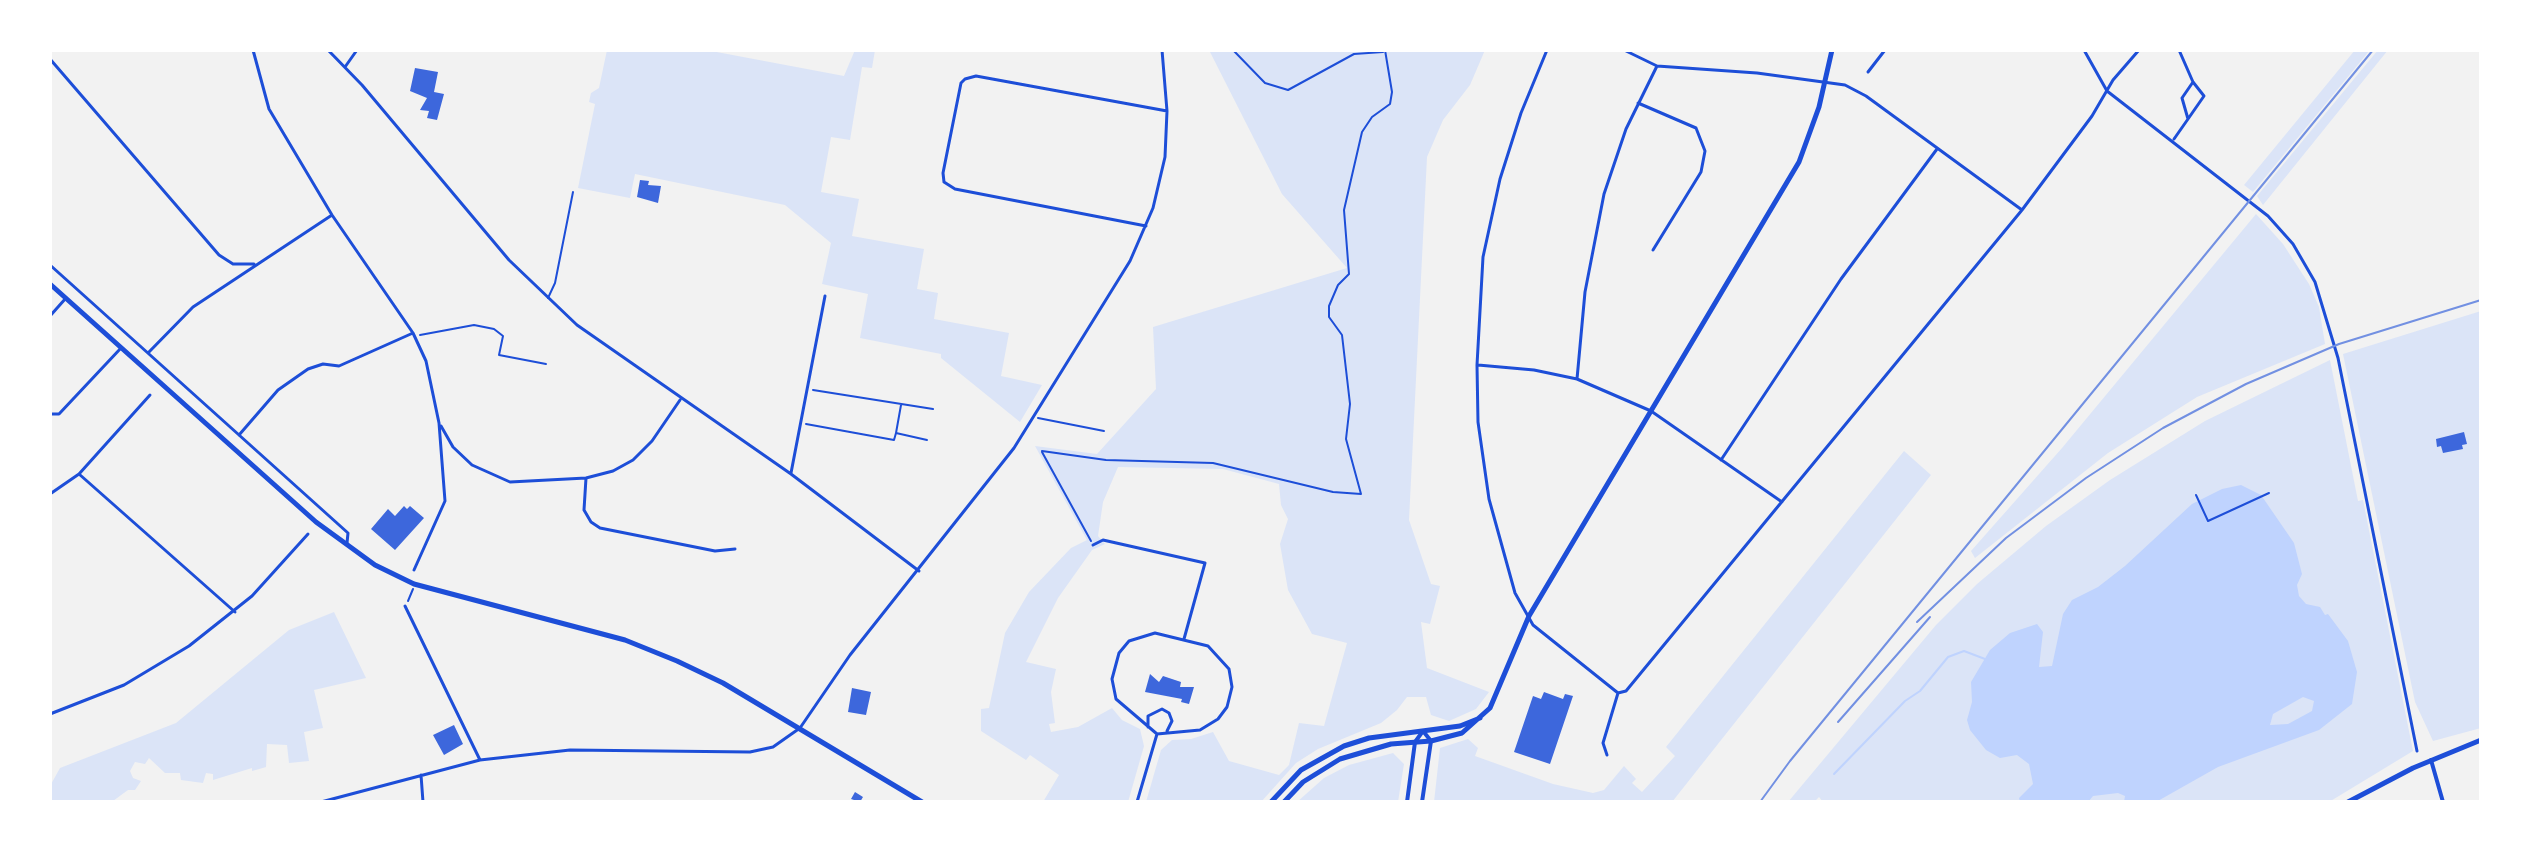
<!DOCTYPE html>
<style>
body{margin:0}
#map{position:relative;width:2531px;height:852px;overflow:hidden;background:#f2f2f2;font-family:"PT Sans",sans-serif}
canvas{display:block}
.frame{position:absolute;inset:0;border:52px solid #fff;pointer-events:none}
</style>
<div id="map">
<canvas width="2531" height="852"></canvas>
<div class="frame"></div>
</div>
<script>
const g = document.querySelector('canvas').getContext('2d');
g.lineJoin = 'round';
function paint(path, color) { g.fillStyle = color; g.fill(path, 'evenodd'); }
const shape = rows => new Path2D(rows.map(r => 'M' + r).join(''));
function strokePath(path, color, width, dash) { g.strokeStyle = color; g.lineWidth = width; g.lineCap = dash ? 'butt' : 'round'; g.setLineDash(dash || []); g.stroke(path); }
paint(shape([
 [607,50,706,50,844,76,855,50,875,50,872,68,862,67,850,140,831,137,821,192,859,199,852,236,924,249,917,289,938,293,934,319,1009,333,1001,376,1042,385,1020,422,941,358,941,354,860,338,868,294,822,284,831,243,785,205,635,174,630,198,578,188,595,104,589,102,591,93,599,88],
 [1209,50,1485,50,1470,85,1443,120,1427,157,1409,520,1431,584,1440,586,1430,624,1421,622,1427,668,1489,692,1476,709,1449,721,1431,715,1426,697,1407,697,1397,710,1381,723,1318,749,1296,763,1261,802,1146,802,1161,750,1172,740,1191,739,1213,732,1229,761,1279,775,1289,765,1299,723,1324,726,1347,643,1312,634,1288,590,1280,544,1288,519,1281,505,1279,484,1223,469,1118,467,1103,502,1098,536,1105,544,1092,550,1058,598,1026,662,1056,669,1051,692,1055,723,1049,724,1051,732,1078,727,1112,708,1122,720,1140,729,1144,746,1128,802,1043,802,1059,775,1030,755,1026,760,981,731,981,709,989,708,1005,633,1029,592,1071,548,1087,540,1035,446,1097,454,1156,389,1153,327,1347,268,1282,194],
 [2355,50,2370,50,2253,192,2244,185],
 [2378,50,2388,50,2263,205,2257,196],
 [2256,214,2283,244,2309,284,2319,307,2325,344,2197,397,2108,453,1975,558,1971,551,2062,448],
 [2481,311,2481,728,2433,741,2415,702,2343,354],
 [2330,360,2358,501,2363,500,2413,751,2329,802,1823,802,1819,797,1814,802,1788,802,1936,625,1977,584,2046,526,2110,480,2205,421],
 [1904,451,1931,475,1672,802,1434,802,1440,748,1468,739,1478,748,1475,756,1553,784,1593,793,1604,790,1624,766,1636,779,1632,783,1642,792,1675,756,1666,747],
 [334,612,366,678,314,690,323,728,304,732,309,761,289,763,287,745,267,744,266,767,252,771,252,768,213,780,213,774,206,773,203,783,181,780,180,773,165,773,149,758,145,764,135,762,130,771,133,778,141,781,135,790,128,790,113,801,50,802,50,786,60,768,176,723,289,630],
 [1393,753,1404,764,1398,802,1297,802,1324,778,1349,765]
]), '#dbe4f7');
paint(shape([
 [2241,485,2261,495,2294,543,2302,574,2297,585,2299,596,2306,604,2320,607,2325,615,2328,614,2348,641,2357,672,2352,704,2319,730,2218,767,2156,802,2124,802,2125,796,2118,793,2093,796,2088,802,2020,802,2019,798,2033,784,2029,764,2017,755,2000,758,1986,750,1970,730,1967,720,1972,702,1971,682,1990,650,2010,633,2037,624,2043,632,2039,667,2052,666,2063,614,2072,600,2098,587,2125,566,2192,504,2222,489],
 [2303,697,2314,701,2312,711,2288,724,2270,725,2273,714]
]), '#bfd3fe');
strokePath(shape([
 [1834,774,1905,701,1920,691,1948,657,1964,651,1985,659]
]), '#bfd3fe', 2);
paint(shape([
 [415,68,438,72,434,92,444,94,437,120,427,118,429,111,420,110,427,98,410,91],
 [640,180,649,181,648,185,661,186,658,203,637,197],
 [2464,432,2467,444,2462,445,2463,449,2443,453,2441,446,2437,447,2436,439],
 [404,506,407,509,410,506,424,518,395,550,371,529,388,509,395,516],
 [1150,674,1159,682,1163,676,1181,682,1180,687,1194,687,1189,704,1181,702,1182,699,1145,692],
 [852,688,871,692,866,715,848,712],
 [1544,692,1563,699,1565,694,1573,696,1550,764,1514,752,1533,696,1541,699],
 [454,725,463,744,444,755,433,735],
 [855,792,863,797,860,802,851,799]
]), '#3d67dc');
strokePath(shape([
 [1233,50,1265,83,1288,90,1354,54,1383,52],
 [420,335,474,325,494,329,503,336,499,355,546,364],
 [813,390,933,409],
 [1038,418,1104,431],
 [806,424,894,440,896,433,927,440],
 [896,433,901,405],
 [1042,451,1106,460,1213,463,1333,492,1361,494,1346,439,1350,404,1342,335,1329,317,1329,306,1338,285,1349,274,1344,210,1362,132,1372,117,1390,104,1392,92,1385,50],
 [1042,452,1091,541],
 [2196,495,2208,521,2269,493],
 [408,601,413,589]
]), '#1d4ed8', 2);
strokePath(shape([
 [548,298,555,283,573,192]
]), '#1d4ed8', 2);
strokePath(shape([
 [253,50,269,109,332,215,413,333,426,361,439,423,445,501,414,570],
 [328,50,362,85,509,260,577,325,791,474,919,571],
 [1547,50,1521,113,1500,179,1483,257,1477,365,1478,422,1489,499,1515,593,1533,625,1618,693],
 [1624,50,1657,66,1757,73,1845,85,1866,96,2022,210],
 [2084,50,2107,91,2268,216,2293,244,2315,282,2338,358,2417,751],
 [2179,50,2193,82,2204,96,2188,119,2182,98,2193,82],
 [50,59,219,255,233,264,254,264],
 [345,67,357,50],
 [1868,72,1885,50],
 [1638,103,1696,128,1705,151,1701,172,1653,250],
 [2174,139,2188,119],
 [1146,226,955,189,944,182,943,173,961,83,965,79,976,76,1167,111],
 [50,265,348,533,347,543],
 [50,316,66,298],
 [148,353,193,307,332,215],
 [1478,365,1534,370,1577,379,1651,411,1782,502],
 [1577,379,1585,292,1604,194,1626,129,1657,66],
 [50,414,59,414,121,348],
 [441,426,453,447,472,465,510,482,586,478,613,471,633,460,652,441,680,400],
 [239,435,278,390,308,369,323,364,339,366,413,333],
 [1721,460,1841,279,1937,149],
 [791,473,825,296],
 [79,474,235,612],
 [586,478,584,510,591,522,600,528,715,551,735,549],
 [50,494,79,474,150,395],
 [1093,545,1103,540,1205,563,1184,639],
 [405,606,480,760],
 [1155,633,1208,646,1229,669,1232,687,1227,707,1218,719,1200,730,1157,734,1116,699,1112,679,1119,653,1129,641,1155,633],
 [1618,693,1626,691,2022,210,2092,116,2113,80,2139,50],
 [50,714,124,685,189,646,252,596,308,534],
 [1148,727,1148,716,1162,709,1169,713,1172,721,1167,731],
 [1607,755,1603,743,1618,693],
 [421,775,423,802],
 [321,802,480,760,570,750,750,752,773,747,800,728,850,655,1014,448,1130,261,1153,208,1165,157,1167,111,1162,50],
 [1137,802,1157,734]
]), '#1d4ed8', 3);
strokePath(shape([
 [2431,760,2443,802],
 [1407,802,1415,742,1423,731,1431,741,1422,802]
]), '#1d4ed8', 4);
strokePath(shape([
 [1271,802,1301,770,1344,746,1369,738,1460,726,1480,718],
 [1284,802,1303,782,1340,759,1391,744,1431,741,1462,733,1490,708,1529,616,1799,162,1819,107,1832,50]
]), '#1d4ed8', 5);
strokePath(shape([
 [50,284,316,522,375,565,414,584,625,640,677,661,723,683,922,802],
 [2348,802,2413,768,2481,740]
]), '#1d4ed8', 5);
strokePath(shape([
 [1917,622,2006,538,2086,478,2163,428,2246,384,2339,344,2481,300],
 [1838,722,1930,617],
 [1760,802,1790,761,2373,50]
]), '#7290e2', 2);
</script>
